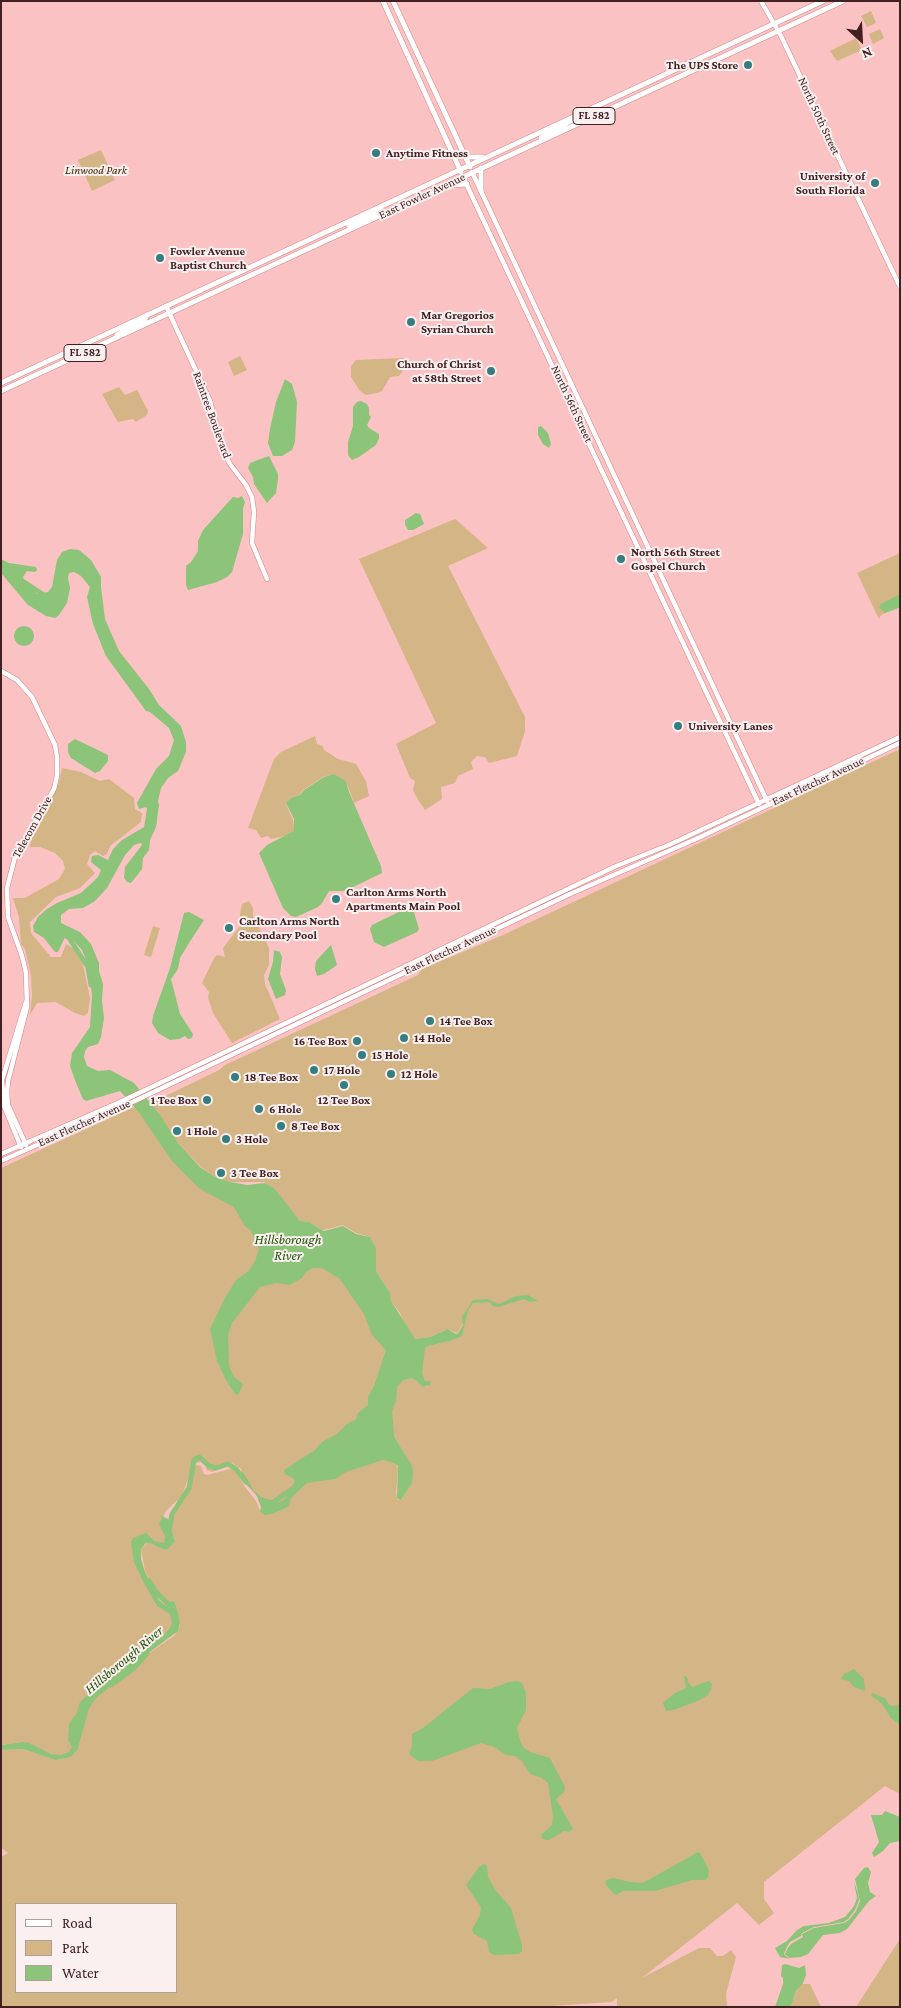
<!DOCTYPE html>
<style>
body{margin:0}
#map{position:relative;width:901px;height:2008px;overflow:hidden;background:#fac2c2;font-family:"Crimson Pro",serif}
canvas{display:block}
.frame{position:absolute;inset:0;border:2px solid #422021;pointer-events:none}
.legend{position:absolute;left:15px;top:1903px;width:162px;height:90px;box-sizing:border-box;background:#faf0f0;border:1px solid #b09d9d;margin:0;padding:6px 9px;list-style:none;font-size:15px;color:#422021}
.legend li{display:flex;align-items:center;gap:10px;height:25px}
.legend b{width:25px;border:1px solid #b09d9d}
.north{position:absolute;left:836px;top:15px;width:50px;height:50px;-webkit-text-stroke:4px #faf0f0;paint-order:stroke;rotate:155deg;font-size:14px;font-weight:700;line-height:20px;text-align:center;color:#422021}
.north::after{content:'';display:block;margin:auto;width:18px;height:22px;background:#422021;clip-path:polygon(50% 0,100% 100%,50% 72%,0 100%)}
</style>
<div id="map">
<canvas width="901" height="2008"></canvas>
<div class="frame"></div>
<ul class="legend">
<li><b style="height:6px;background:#fff"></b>Road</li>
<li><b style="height:14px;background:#d4b585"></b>Park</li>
<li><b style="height:14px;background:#8cc479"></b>Water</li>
</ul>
<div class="north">N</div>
</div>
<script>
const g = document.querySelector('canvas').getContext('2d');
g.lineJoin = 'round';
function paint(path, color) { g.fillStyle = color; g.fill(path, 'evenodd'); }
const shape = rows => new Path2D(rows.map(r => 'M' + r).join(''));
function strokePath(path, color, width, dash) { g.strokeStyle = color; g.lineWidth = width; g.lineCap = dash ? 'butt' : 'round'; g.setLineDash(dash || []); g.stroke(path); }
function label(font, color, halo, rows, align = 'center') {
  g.font = font + ' "Crimson Pro",serif'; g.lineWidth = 4; g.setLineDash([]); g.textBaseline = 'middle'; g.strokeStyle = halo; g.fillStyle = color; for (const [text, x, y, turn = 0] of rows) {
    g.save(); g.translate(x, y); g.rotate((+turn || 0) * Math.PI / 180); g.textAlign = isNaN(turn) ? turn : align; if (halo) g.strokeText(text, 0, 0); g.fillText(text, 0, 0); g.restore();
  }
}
paint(shape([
 [871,11,876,23,867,27,861,16],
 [880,29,884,38,873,44,869,34],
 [856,38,862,50,837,61,830,51],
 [101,150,115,180,92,191,78,160],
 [240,356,247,370,234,376,228,362],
 [404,358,402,372,399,376,390,377,382,391,377,393,366,395,360,391,351,377,351,366,356,360],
 [119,387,125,395,137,390,148,411,147,415,136,422,133,419,118,422,102,394],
 [455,519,488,548,448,566,525,717,525,731,517,756,489,763,485,757,477,756,471,762,473,769,458,776,455,783,441,787,442,799,425,810,418,800,413,790,415,781,410,778,396,744,436,723,359,559],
 [900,553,900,606,881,615,879,619,857,573],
 [315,736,317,744,323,746,324,750,338,759,356,764,366,781,369,796,354,803,346,781,333,774,323,777,303,790,299,795,291,798,286,804,293,820,295,831,285,836,271,839,268,836,261,838,256,830,248,828,274,759,281,752],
 [900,749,900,1794,885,1786,764,1882,764,1899,774,1913,759,1925,737,1903,642,1978,699,1948,710,1948,717,1956,723,1956,731,1950,736,1957,726,1994,727,2007,617,2007,617,1998,612,2002,534,2007,1,2007,1,1857,8,1853,3,1849,1,1850,1,1750,21,1749,57,1760,71,1757,77,1750,77,1732,79,1722,96,1697,139,1660,174,1636,180,1626,175,1602,171,1601,166,1606,159,1599,145,1571,141,1549,150,1540,141,1541,136,1552,157,1601,173,1611,171,1631,120,1675,94,1694,72,1733,73,1748,66,1756,51,1754,22,1742,1,1745,1,1168,143,1103,186,1163,357,1268,402,1381,411,1378,417,1380,423,1387,428,1386,431,1381,425,1381,421,1372,424,1348,427,1346,450,1341,461,1335,464,1327,463,1324,457,1333,448,1329,430,1337,414,1339,404,1323,400,1313,391,1301,390,1293,376,1271,376,1248,370,1237,356,1233,343,1225,323,1230,309,1222,300,1221,273,1188,264,1182,229,1182,215,1177,200,1166,178,1143,151,1103,219,1070,225,1065,418,975,422,969,503,935],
 [526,1295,537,1301,530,1301,524,1298,501,1306],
 [395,1437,412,1467,412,1482,402,1499,398,1500,396,1494,398,1468,394,1462,382,1460,348,1471],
 [203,1461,207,1470,212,1472,232,1463,241,1469,245,1481,254,1491,265,1510,286,1508,271,1514,261,1513,256,1501,245,1487,234,1468,207,1475,204,1474,201,1466,197,1465,194,1467,189,1481,188,1490,181,1502,169,1516,169,1524,175,1540,169,1548,165,1549,171,1538,163,1517,166,1511,182,1496,193,1464],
 [16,1904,176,1904,176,1992,16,1992],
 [62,768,81,772,100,781,109,779,134,798,135,809,142,813,141,822,110,846,107,854,103,856,95,851,90,855,87,864,95,873,80,888,56,897,30,922,31,933,51,957,61,957,66,944,76,950,82,960,90,998,88,1013,84,1016,75,1013,56,1002,37,1003,30,1015,32,995,31,975,25,949,21,944,19,917,13,898,25,898,59,879,65,869,63,861,55,853,40,847,30,847,31,839,59,782],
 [249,901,253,908,253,916,269,948,269,965,264,975,265,984,280,1019,232,1043,213,1013,208,997,209,992,202,983,214,958,217,955,225,957,223,948,240,926,240,914,242,904],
 [153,926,160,928,151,957,144,955],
 [900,1939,900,2007,856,2007],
 [801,1984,810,1984,821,2007,791,2007,796,1992]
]), '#d4b585');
paint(shape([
 [285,379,292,384,297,402,295,442,292,450,282,456,273,456,268,443,270,429,276,402],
 [361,401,367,404,369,408,369,415,371,417,367,425,369,428,379,434,379,438,376,445,359,457,352,460,348,455,348,442,353,426,353,407,357,402],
 [541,426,548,433,551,444,549,448,543,444,538,435,538,427],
 [269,456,278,474,278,479,276,493,267,503,254,484,253,477,248,468,250,463],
 [242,496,245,502,243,508,243,534,232,572,227,577,217,582,188,590,186,585,186,566,191,562,198,551,198,541,203,530,233,497,238,498],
 [416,513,420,514,424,524,413,530,408,530,405,524,405,520],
 [70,549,79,550,91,560,101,577,101,587,105,619,119,651,149,689,159,705,181,726,186,742,186,752,178,771,168,778,161,788,158,801,159,805,156,827,150,840,149,850,143,858,142,869,131,883,127,882,124,878,125,867,142,845,141,843,134,845,125,855,107,888,95,901,83,908,69,909,61,915,61,923,80,932,91,944,99,963,99,971,103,984,102,1001,104,1018,101,1037,98,1044,88,1047,85,1051,84,1057,87,1066,98,1071,110,1070,134,1083,160,1115,178,1143,200,1167,215,1177,230,1182,247,1185,265,1183,274,1188,300,1221,309,1222,324,1231,343,1226,356,1234,370,1237,376,1248,376,1271,390,1293,391,1301,415,1339,430,1337,448,1329,456,1334,458,1333,463,1325,462,1317,473,1300,487,1299,499,1304,516,1296,528,1295,538,1301,530,1302,524,1299,498,1307,493,1306,489,1302,473,1303,468,1310,462,1336,450,1341,428,1346,425,1348,422,1373,425,1381,431,1381,430,1385,423,1387,417,1381,411,1378,402,1381,397,1387,396,1401,392,1411,394,1436,411,1464,413,1470,412,1483,401,1500,398,1499,397,1497,398,1466,394,1463,383,1460,346,1472,335,1479,307,1483,291,1498,289,1506,286,1508,272,1514,265,1515,260,1512,261,1507,257,1496,246,1484,241,1475,242,1471,254,1491,267,1502,278,1503,285,1499,295,1481,293,1478,285,1474,284,1470,315,1450,322,1442,337,1434,347,1424,356,1419,358,1413,368,1405,368,1397,374,1386,386,1350,372,1335,364,1314,340,1279,322,1268,313,1268,306,1272,302,1278,290,1285,276,1283,260,1287,232,1323,228,1335,229,1366,234,1377,243,1384,238,1395,235,1394,226,1380,217,1361,210,1329,225,1298,236,1280,249,1271,255,1261,259,1249,251,1231,244,1225,234,1207,200,1189,172,1161,138,1111,120,1091,86,1101,83,1099,76,1083,70,1066,72,1053,90,1027,92,995,88,964,82,950,71,938,65,937,58,952,55,952,44,938,34,932,33,926,38,917,47,909,57,903,81,893,98,877,101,870,91,862,92,856,98,855,108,860,113,849,122,840,144,827,147,809,146,807,139,809,137,803,156,769,169,756,174,740,169,728,150,712,146,711,106,656,93,624,87,597,90,587,81,576,74,572,69,573,68,578,70,588,67,603,59,615,55,618,46,616,28,605,1,573,1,559,9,563,36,567,37,570,35,572,27,571,23,577,25,582,37,594,48,592,52,587,57,560,62,552],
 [900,594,899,608,885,613,879,607,881,604],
 '14 636a10 10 0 1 1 20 0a10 10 0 1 1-20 0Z',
 [75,739,108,755,108,761,100,771,95,773,71,758,68,752,68,744],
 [334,774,346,781,349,792,381,866,382,873,345,891,329,891,322,903,318,907,296,917,291,916,283,908,259,853,267,845,294,831,294,819,286,803,291,798,300,795,304,790,324,777],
 [407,908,413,909,419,929,417,932,384,947,374,942,370,929,372,925],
 [189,912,204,920,189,943,180,958,178,969,171,979,180,1014,193,1034,192,1038,188,1039,185,1036,179,1039,170,1040,158,1033,152,1023,153,1016,170,968,184,913],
 [331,945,337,965,324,974,317,976,315,969,316,961],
 [274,950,280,952,282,957,280,974,286,990,285,995,276,999,268,979,273,962],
 [160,1515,168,1519,175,1541,168,1549,163,1549,150,1543,146,1543,141,1549,141,1559,145,1572,159,1600,166,1606,171,1601,175,1602,180,1622,178,1631,139,1660,118,1680,96,1698,80,1722,77,1732,77,1750,71,1757,56,1760,22,1749,1,1750,1,1745,22,1742,29,1743,51,1754,61,1755,69,1752,72,1747,68,1740,69,1724,77,1713,80,1702,91,1691,106,1683,121,1671,123,1665,132,1657,162,1637,170,1628,172,1622,170,1614,157,1606,143,1581,134,1562,131,1542,133,1538,146,1533,154,1541,164,1543,165,1536,159,1524,162,1518],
 [854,1669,864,1679,865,1691,854,1687,849,1681,841,1679,844,1674],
 [684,1676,687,1677,688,1682,692,1687,709,1681,712,1684,711,1689,708,1695,698,1701,673,1710,666,1711,663,1703,675,1693,686,1688],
 [517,1681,522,1683,526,1693,526,1710,517,1728,520,1740,523,1747,530,1752,550,1758,565,1787,564,1792,556,1799,573,1829,569,1832,564,1831,549,1840,542,1839,541,1835,552,1825,553,1816,548,1783,542,1778,530,1774,522,1761,515,1756,506,1755,494,1747,481,1743,432,1761,418,1761,409,1754,412,1746,412,1734,423,1728,473,1688,490,1689,509,1682],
 [872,1693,886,1699,889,1705,894,1706,900,1705,900,1725,891,1718,882,1704,871,1695],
 [885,1811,900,1817,900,1841,890,1843,883,1851,874,1857,872,1853,879,1842,871,1815,882,1815],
 [698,1852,700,1853,709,1870,708,1878,705,1880,692,1880,655,1891,624,1891,615,1895,605,1884,606,1880,614,1878,629,1882,643,1883],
 [484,1864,487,1866,488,1877,496,1891,511,1908,522,1945,522,1951,519,1954,494,1955,489,1952,487,1941,474,1934,472,1930,480,1915,481,1907,466,1885,479,1867],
 [868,1867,871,1872,868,1883,870,1892,876,1896,869,1901,847,1929,840,1933,823,1935,808,1954,801,1957,789,1958,785,1954,788,1948,791,1944,803,1937,802,1934,814,1928,844,1923,849,1920,856,1911,860,1901,855,1879,864,1868],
 [854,1882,858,1893,859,1900,855,1910,848,1919,844,1922,814,1927,802,1933,801,1936,790,1942,787,1947,784,1954,789,1959,780,1957,775,1948,787,1941,797,1930,804,1926,829,1923,845,1917,854,1906,857,1898],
 [785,1964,799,1968,805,1965,806,1975,803,1983,796,1991,791,2007,775,2007,783,1984,783,1978,781,1976,782,1965]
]), '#8cc479');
strokePath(shape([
 [24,582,44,595],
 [66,936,69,938,88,967,91,985],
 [261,1500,272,1503,295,1487],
 [169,1530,172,1514,189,1488,194,1460,199,1457,209,1466,216,1468,228,1464,236,1469,246,1482],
 [149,1581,155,1591,173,1609],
 [111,1685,134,1668,147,1653],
 [75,1749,86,1709]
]), '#8cc479', 5);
const secondary = shape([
 [761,1,781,36,900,287],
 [472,172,767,801],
 [463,177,759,804],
 [166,306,210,401,221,447,230,464,246,485,252,497,254,512,252,543,267,579],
 [1,671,17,680,32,697,55,745,57,757,57,776,54,789,15,857,7,888,8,917,22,956,26,973,27,1007,8,1081,7,1093,8,1105,26,1145],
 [21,1147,4,1106,2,1080,26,1002],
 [1,1154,120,1102,614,867,671,844,900,737],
 [1,1161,122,1107,570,894,696,839,900,743]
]);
const primary = shape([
 [383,1,461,172],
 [393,1,470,167],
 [541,138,572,120],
 [465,156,470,157,482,157],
 [451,185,467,184],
 [481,191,481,168],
 [349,226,379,211,381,206],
 [117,335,144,321,147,315],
 [1,383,823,1],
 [1,391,843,1]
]);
strokePath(secondary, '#da8386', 5.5);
strokePath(primary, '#da8386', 6);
strokePath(secondary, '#fff', 4.5);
strokePath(primary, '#fff', 5);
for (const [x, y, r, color] of [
 [748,65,5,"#347d80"],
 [376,153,5,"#347d80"],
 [875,183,5,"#347d80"],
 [160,258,5,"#347d80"],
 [411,322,5,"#347d80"],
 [491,371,5,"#347d80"],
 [621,559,5,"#347d80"],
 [678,726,5,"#347d80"],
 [336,899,5,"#347d80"],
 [229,928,5,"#347d80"],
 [430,1021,5,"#347d80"],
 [404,1038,5,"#347d80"],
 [357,1041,5,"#347d80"],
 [362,1055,5,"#347d80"],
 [314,1070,5,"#347d80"],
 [391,1074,5,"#347d80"],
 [235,1077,5,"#347d80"],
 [344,1085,5,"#347d80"],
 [207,1100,5,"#347d80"],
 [259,1109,5,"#347d80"],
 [281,1126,5,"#347d80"],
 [177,1131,5,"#347d80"],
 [226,1139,5,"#347d80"],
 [221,1173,5,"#347d80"]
]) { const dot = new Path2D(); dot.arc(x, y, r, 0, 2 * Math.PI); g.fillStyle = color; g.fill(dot); strokePath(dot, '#faf0f0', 2); }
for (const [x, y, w] of [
 [594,116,42],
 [85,353,42]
]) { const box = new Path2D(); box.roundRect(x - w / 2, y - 8.5, w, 17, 4); g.fillStyle = '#faf0f0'; g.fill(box); strokePath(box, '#422021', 1); }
label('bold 11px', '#422021', null, [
 ["FL 582",594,116],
 ["FL 582",85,353]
]);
label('bold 12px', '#422021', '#faf0f0', [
 ["The UPS Store",738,65,"right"],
 ["Anytime Fitness",386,153],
 ["University of",865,176,"right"],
 ["South Florida",865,190,"right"],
 ["Fowler Avenue",170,251],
 ["Baptist Church",170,265],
 ["Mar Gregorios",421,315],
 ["Syrian Church",421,329],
 ["Church of Christ",481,364,"right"],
 ["at 58th Street",481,378,"right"],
 ["North 56th Street",631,552],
 ["Gospel Church",631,566],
 ["University Lanes",688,726],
 ["Carlton Arms North",346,892],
 ["Apartments Main Pool",346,906],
 ["Carlton Arms North",239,921],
 ["Secondary Pool",239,935],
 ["14 Tee Box",440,1021],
 ["14 Hole",414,1038],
 ["16 Tee Box",347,1041,"right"],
 ["15 Hole",372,1055],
 ["17 Hole",324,1070],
 ["12 Hole",401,1074],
 ["18 Tee Box",245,1077],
 ["1 Tee Box",197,1100,"right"],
 ["12 Tee Box",344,1100,"center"],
 ["6 Hole",269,1109],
 ["8 Tee Box",291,1126],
 ["1 Hole",187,1131],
 ["3 Hole",236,1139],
 ["3 Tee Box",231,1173]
], 'left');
label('12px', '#422021', '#faf0f0', [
 ["North 50th Street",819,116,65],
 ["East Fowler Avenue",422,196,-25],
 ["North 56th Street",572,404,65],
 ["Raintree Boulevard",212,415,70],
 ["East Fletcher Avenue",818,781,-25],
 ["Telecom Drive",32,827,-61],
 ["East Fletcher Avenue",450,950,-25],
 ["East Fletcher Avenue",84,1123,-24]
]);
label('italic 12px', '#392500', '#faf0f0', [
 ["Linwood Park",96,170]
]);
label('italic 14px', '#1e5304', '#faf0f0', [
 ["Hillsborough",288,1240],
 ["River",288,1256],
 ["Hillsborough River",124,1660,-40]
]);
</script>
